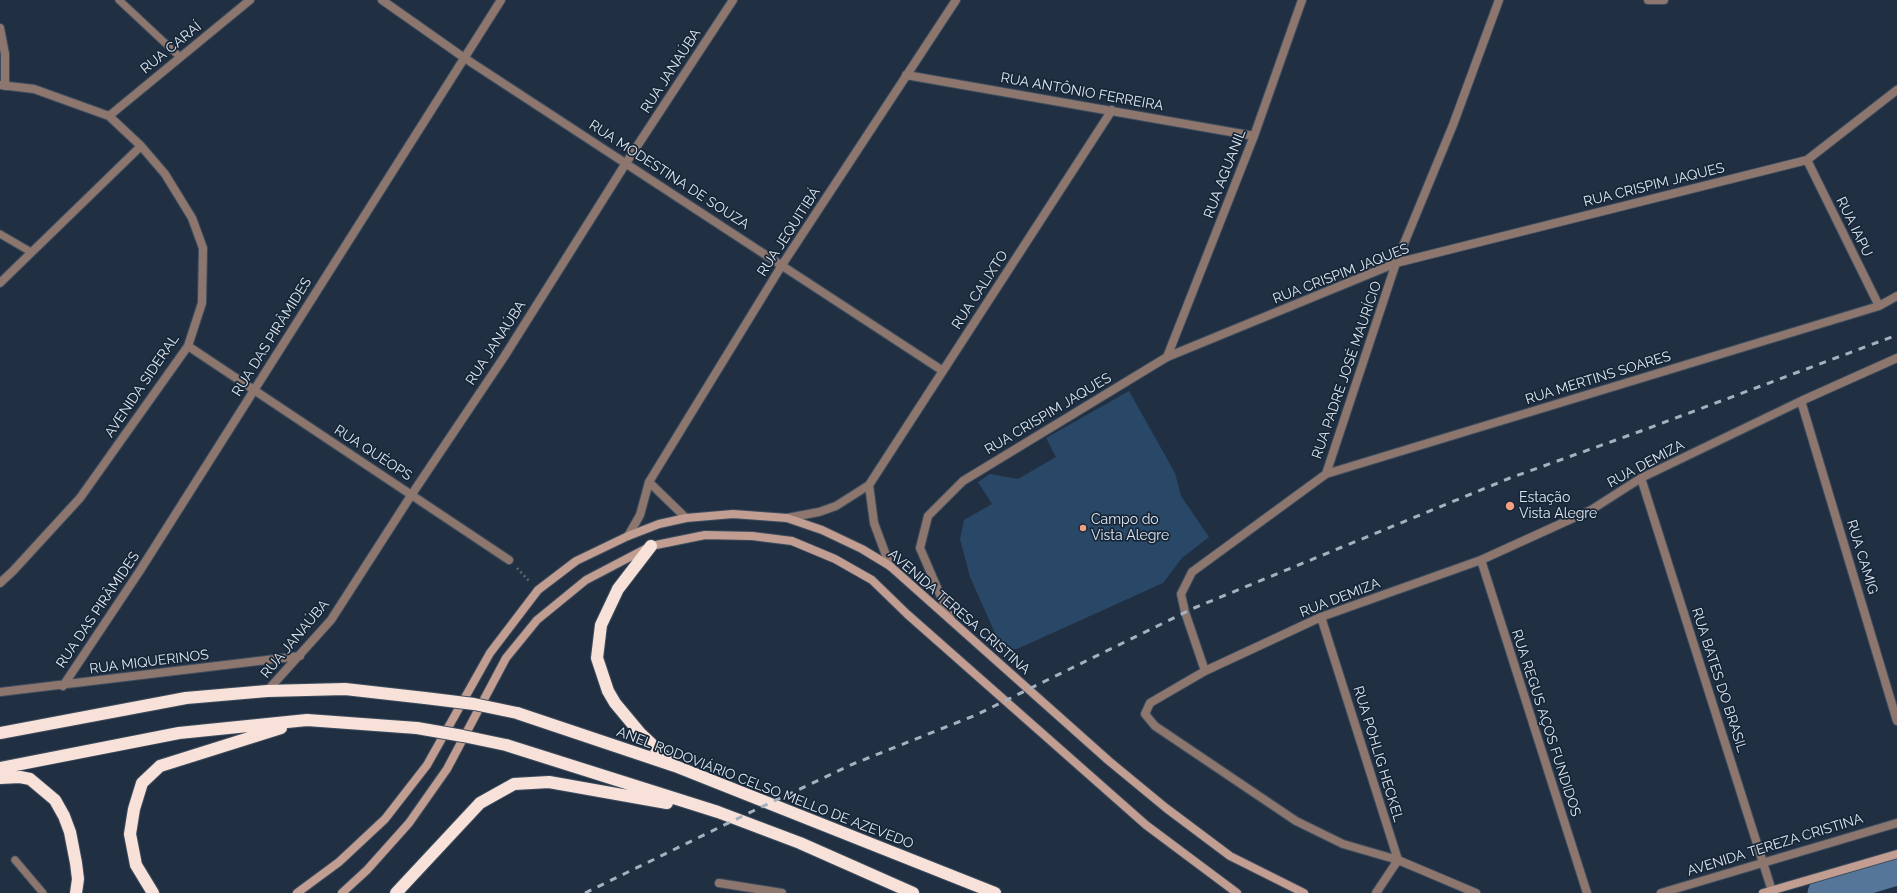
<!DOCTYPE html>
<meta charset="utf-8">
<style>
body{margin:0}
canvas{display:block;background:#203042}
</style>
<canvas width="1897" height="893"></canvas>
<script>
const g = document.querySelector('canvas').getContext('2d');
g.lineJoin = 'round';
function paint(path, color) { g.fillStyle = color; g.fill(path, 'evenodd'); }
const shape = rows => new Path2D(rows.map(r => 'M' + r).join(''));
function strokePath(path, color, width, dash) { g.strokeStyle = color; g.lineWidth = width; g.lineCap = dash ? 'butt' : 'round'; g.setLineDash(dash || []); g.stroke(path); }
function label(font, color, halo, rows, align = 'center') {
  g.font = font + ' Raleway,sans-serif'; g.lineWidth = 3.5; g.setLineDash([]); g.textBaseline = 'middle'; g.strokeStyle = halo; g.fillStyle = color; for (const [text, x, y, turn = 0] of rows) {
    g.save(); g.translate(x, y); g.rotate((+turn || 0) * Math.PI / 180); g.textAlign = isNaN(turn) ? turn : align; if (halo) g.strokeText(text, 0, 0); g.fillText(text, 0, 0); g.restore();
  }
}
paint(shape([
 [1129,391,1175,473,1181,496,1209,537,1182,558,1163,583,1017,649,1005,649,999,642,970,577,960,539,964,520,992,504,978,482,990,474,1018,479,1056,457,1046,438]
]), '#294766');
strokePath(shape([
 [1822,893,1897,871]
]), '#557599', 29);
const service = shape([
 [119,0,180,57],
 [0,234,31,252],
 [15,860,43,893]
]);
const minor = shape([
 [382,0,463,57,943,371],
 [1648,0,1664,0],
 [0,28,5,54,5,86],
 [906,75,1254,136],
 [0,85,34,89,109,116,141,146,165,174,192,218,203,248,202,303,188,346,80,498,13,571,0,583],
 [109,116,250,0],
 [1807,160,1879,306],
 [0,283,141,146],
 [188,346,509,560],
 [1167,357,1254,136,1302,0],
 [1801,401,1897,721],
 [1326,474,1879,306,1897,296],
 [1641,478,1772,891],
 [649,482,686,518],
 [869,485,874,523,890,566],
 [787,518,819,512,836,506,869,485,1112,110],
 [628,536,640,515,649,482,782,265,956,0],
 [1481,560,1587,893],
 [1321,617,1398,860],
 [951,620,920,548,928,516,963,481,1167,357,1396,263,1807,160,1897,90],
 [1205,671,1185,612,1181,594,1192,572,1326,474,1396,263,1453,125,1499,0],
 [63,686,139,572,501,0],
 [267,691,331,620,412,494,504,357,626,163,733,0],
 [0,692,300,656],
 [719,883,782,893],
 [1376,893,1398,860],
 [1476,893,1398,860,1343,844,1296,821,1155,726,1145,714,1150,703,1205,671,1321,617,1481,560,1591,510,1641,478,1801,401,1897,358],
 [1661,893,1897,823]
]);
const secondary = shape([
 [297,893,339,862,385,819,427,765,490,653,538,590,576,561,628,536,659,524,686,518,733,514,787,518,822,530,862,549,890,566,1109,761,1166,808,1230,856,1304,893],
 [342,893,367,870,409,823,447,769,506,658,537,620,586,580,651,546,705,535,752,536,792,541,835,559,872,580,907,614,1146,825,1237,893],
 [1763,893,1897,854]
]);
const motorway = shape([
 [651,546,618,589,601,625,597,658,608,691,615,703,640,733,673,764],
 [517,713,675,766,995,893],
 [0,733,186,698,267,691,345,689,425,698],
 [506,745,718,812,800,843,913,893],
 [0,768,179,733,307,720,417,728],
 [0,778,20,777,30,779,55,800,64,816,70,832,76,863,78,879,76,893],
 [153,893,136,865,130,834,134,809,142,783,160,766,281,728],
 [396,893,480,803,514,784,549,782,667,803]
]);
strokePath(service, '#3e4d5e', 9);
strokePath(minor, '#3e4d5e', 10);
strokePath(secondary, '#3e4d5e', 10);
strokePath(motorway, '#3e4d5e', 14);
strokePath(shape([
 [517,568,530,582]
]), '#596777', 2.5, [2, 3]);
strokePath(service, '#8c766e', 7);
strokePath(minor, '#8c766e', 8);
strokePath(secondary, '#c19e91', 8);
strokePath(motorway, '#f8e1d9', 12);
strokePath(shape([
 [585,893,753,811,853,764,976,715,1194,608,1510,478,1641,431,1897,335]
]), '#a5b1be', 3, [7, 7]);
const motorwayBridge = shape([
 [425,698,474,704,517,713],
 [417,728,463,736,506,745]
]);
strokePath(motorwayBridge, '#3e4d5e', 14, []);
strokePath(motorwayBridge, '#f8e1d9', 12);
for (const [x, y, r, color] of [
 [1510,506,5,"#f39f82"],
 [1083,528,4,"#f39f82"]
]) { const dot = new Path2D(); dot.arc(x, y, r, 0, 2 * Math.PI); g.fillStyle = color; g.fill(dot); strokePath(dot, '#172637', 1.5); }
label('14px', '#dee8f3', '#172637', [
 ["RUA CARAÍ",171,48,-39],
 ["RUA JANAÚBA",671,71,-57],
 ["RUA ANTÔNIO FERREIRA",1082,92,10],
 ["RUA AGUANIL",1225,174,-69],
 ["RUA MODESTINA DE SOUZA",669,175,33],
 ["RUA CRISPIM JAQUES",1654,185,-14],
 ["RUA IAPU",1854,227,64],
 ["RUA JEQUITIBÁ",789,232,-57],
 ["RUA CRISPIM JAQUES",1341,274,-21],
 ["RUA CALIXTO",980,290,-57],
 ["RUA DAS PIRÂMIDES",272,337,-58],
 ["RUA JANAÚBA",496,343,-57],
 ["RUA PADRE JOSÉ MAURÍCIO",1347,370,-71],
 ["RUA MERTINS SOARES",1598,378,-17],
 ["AVENIDA SIDERAL",142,386,-56],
 ["RUA CRISPIM JAQUES",1048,414,-31],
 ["RUA QUÉOPS",373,453,33],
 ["RUA DEMIZA",1646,464,-28],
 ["RUA CAMIG",1862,557,73],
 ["RUA DEMIZA",1340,598,-21],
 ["RUA DAS PIRÂMIDES",98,610,-56],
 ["AVENIDA TERESA CRISTINA",959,612,41],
 ["RUA JANAÚBA",295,639,-50],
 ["RUA MIQUERINOS",149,662,-7],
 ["RUA BATES DO BRASIL",1719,680,72],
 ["RUA REGUS AÇOS FUNDIDOS",1546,723,72],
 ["RUA POHLIG HECKEL",1378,754,73],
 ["ANEL RODOVIÁRIO CELSO MELLO DE AZEVEDO",765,788,21],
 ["AVENIDA TEREZA CRISTINA",1775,845,-17]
]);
label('14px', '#dee8f3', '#172637', [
 ["Estação",1519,498],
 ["Vista Alegre",1519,514],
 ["Campo do",1091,520],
 ["Vista Alegre",1091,536]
], 'left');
</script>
